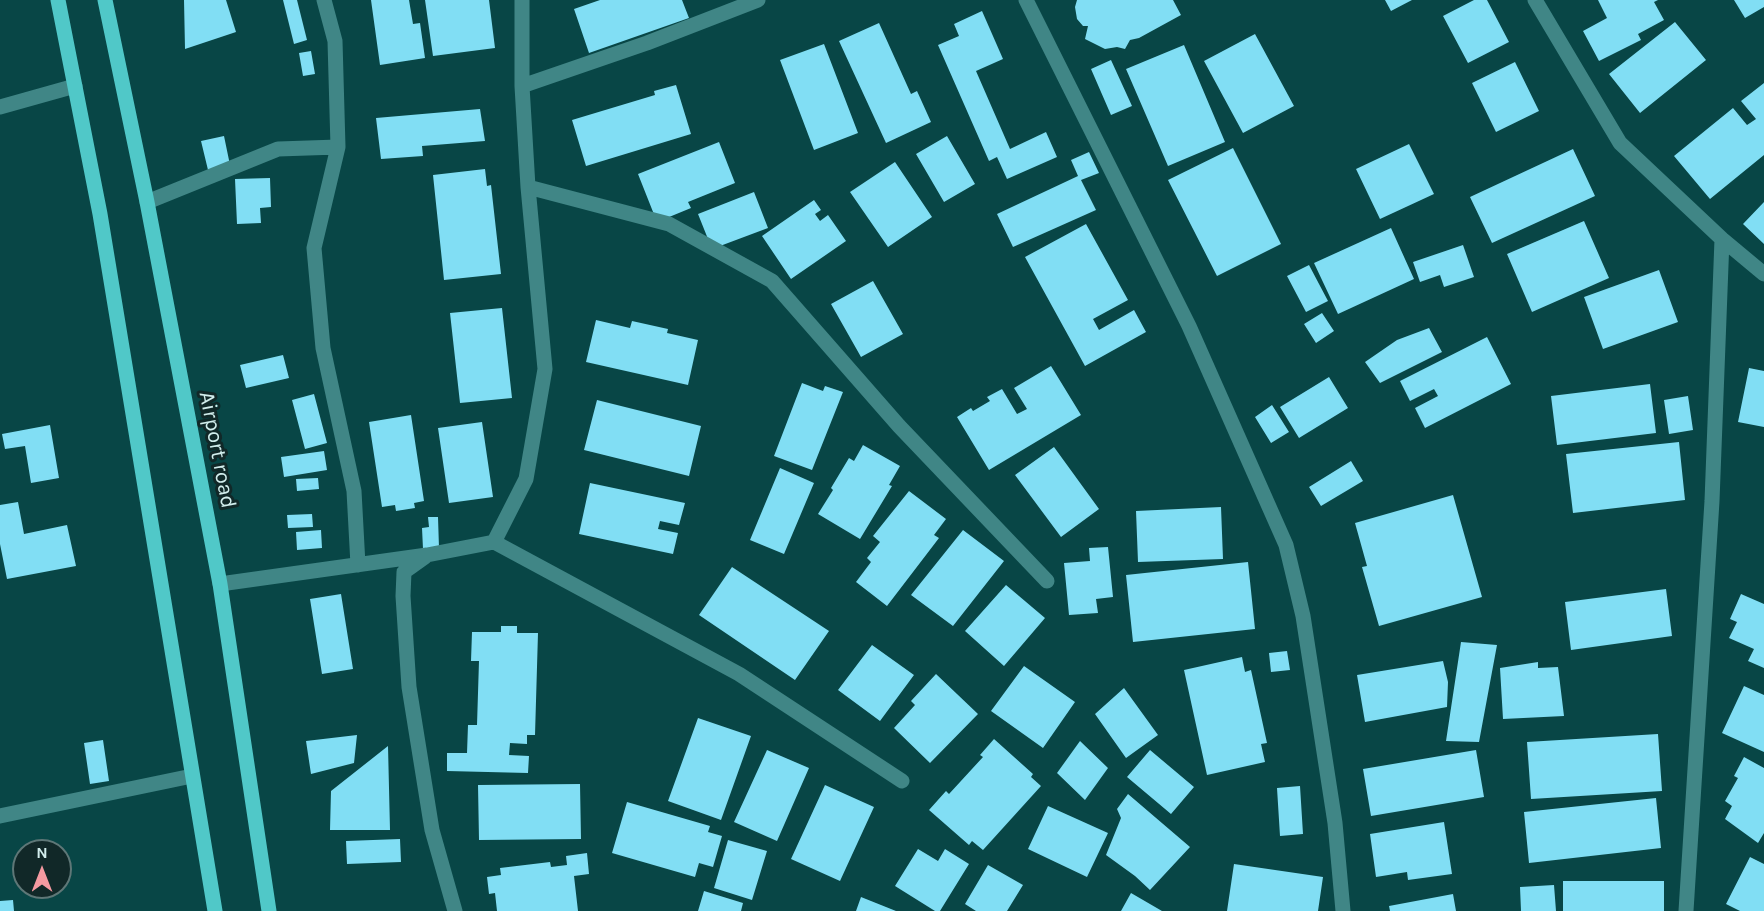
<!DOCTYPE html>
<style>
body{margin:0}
#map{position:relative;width:1764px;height:911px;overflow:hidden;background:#084646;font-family:Karla,sans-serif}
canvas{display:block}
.north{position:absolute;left:12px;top:839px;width:60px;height:60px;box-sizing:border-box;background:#112828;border:2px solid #5e7777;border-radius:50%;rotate:0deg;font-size:16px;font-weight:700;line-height:24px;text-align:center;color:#d2eeed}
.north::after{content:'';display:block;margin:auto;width:21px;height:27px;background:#f49aa1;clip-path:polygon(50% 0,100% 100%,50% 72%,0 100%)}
</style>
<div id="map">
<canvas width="1764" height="911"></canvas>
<div class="north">N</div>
</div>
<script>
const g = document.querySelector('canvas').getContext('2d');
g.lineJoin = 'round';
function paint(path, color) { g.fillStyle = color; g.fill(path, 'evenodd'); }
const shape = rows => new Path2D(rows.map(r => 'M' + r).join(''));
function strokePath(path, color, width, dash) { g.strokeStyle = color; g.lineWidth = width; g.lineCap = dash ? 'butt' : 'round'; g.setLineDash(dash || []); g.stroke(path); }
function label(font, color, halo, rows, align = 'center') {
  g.font = font + ' Karla,sans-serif'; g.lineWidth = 6; g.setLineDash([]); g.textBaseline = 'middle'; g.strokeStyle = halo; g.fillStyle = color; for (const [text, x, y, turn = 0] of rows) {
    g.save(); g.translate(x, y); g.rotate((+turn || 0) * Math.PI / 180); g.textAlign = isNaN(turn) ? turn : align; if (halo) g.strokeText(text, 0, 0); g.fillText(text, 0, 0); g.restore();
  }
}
paint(shape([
 [184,0,226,0,236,32,185,49],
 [283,0,297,0,307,40,294,44],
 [371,0,409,0,413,24,420,23,425,58,380,65],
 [425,0,489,0,495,48,433,56],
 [600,0,682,0,689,18,589,53,574,9],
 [1077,0,1173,0,1181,15,1139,38,1130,40,1125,49,1117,47,1105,49,1085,39,1088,26,1083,26,1077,19,1075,7],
 [1385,0,1412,0,1391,11],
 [1474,0,1487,0,1509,42,1468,63,1443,16],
 [1598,0,1658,0,1654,2,1664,20,1638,34,1641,40,1599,61,1583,31,1607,18],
 [1734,0,1764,0,1764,7,1745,18],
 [982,11,1003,59,976,71,1010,149,1046,132,1057,157,1007,179,997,157,989,161,938,45,959,36,954,24],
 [1675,22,1706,60,1640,113,1609,74],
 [879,23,911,94,917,91,931,122,886,143,839,41],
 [1255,34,1294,106,1243,133,1204,61],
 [824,44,858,133,814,150,780,60],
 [1184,45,1225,142,1168,166,1126,69],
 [311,51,315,74,303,76,299,53],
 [1111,60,1132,106,1111,115,1091,69],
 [1515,62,1539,111,1496,132,1472,83],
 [1764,83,1764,155,1710,199,1674,156,1733,108,1747,125,1756,119,1741,101],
 [676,85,691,134,586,166,572,120,655,95,654,91],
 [480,109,485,141,422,146,423,156,381,159,376,118],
 [224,136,230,165,208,170,201,141],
 [947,136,975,184,944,202,916,154],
 [719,142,735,183,688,202,691,208,657,222,638,174],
 [1409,144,1434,194,1380,219,1356,169],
 [1233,148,1281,244,1217,276,1168,180],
 [1573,149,1595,196,1492,243,1470,197],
 [1089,152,1099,173,1081,180,1096,210,1013,247,997,214,1078,176,1071,160],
 [895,162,932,217,888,247,850,192],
 [485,169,487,186,491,185,501,274,444,280,433,175],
 [270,178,271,207,260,208,261,223,237,224,235,179],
 [754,192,768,228,712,249,698,214],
 [814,200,821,210,815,214,820,221,828,215,846,241,791,279,762,236],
 [1764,202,1764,244,1743,224],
 [1584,221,1609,278,1532,312,1507,254],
 [1086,224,1128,300,1093,319,1099,330,1134,310,1146,332,1085,366,1025,257],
 [1391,228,1414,279,1338,314,1314,263],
 [1463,245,1474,277,1444,287,1440,275,1420,282,1413,262],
 [1309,265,1328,301,1306,312,1287,276],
 [1659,270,1678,322,1603,349,1584,297],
 [873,281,903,334,861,357,831,304],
 [502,308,512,398,460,403,450,313],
 [1322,313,1334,331,1316,343,1304,324],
 [596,320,630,328,632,321,668,329,667,333,698,340,688,385,586,362],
 [1429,328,1442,352,1380,383,1365,362,1397,340],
 [1487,337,1511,384,1425,428,1415,408,1438,396,1434,389,1410,401,1400,381],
 [283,355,289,378,246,388,240,365],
 [1051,366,1081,415,989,470,957,417,971,408,973,411,990,401,987,397,1002,389,1017,414,1027,409,1014,388],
 [1749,368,1764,371,1764,427,1738,422],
 [1329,377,1348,408,1299,438,1280,407],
 [802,383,823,391,825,386,843,392,812,470,774,456],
 [1650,384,1656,433,1557,445,1551,396],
 [314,394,327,443,305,449,292,400],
 [1688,396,1693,430,1669,434,1664,400],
 [597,400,701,426,689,476,584,450],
 [1272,405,1289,432,1271,443,1255,417],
 [411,415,424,501,414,503,415,508,396,511,395,505,382,507,369,422],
 [482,422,493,497,449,503,438,428],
 [50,425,59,478,31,483,25,446,5,449,2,434],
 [1679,442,1685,500,1573,513,1566,454],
 [863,445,900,466,889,485,892,486,860,539,818,514,833,490,831,488,849,458,854,461],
 [1054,447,1099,509,1061,537,1015,475],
 [324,451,327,470,284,477,281,457],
 [1351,461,1363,481,1321,506,1309,487],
 [780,468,814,483,784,554,750,540],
 [318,478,319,489,297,491,296,479],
 [590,483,685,503,679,525,660,521,658,529,678,533,673,554,579,534],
 [909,491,946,519,934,535,939,538,887,606,856,582,871,562,867,558,880,542,873,536],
 [1453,495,1482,597,1379,626,1362,567,1367,566,1355,523],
 [18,502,24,534,67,525,76,566,7,579,0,544,0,505],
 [1221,507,1223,559,1138,562,1136,511],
 [312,514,313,527,288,528,287,515],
 [428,517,438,517,439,548,423,549,422,528,429,527],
 [321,530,322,548,297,550,296,532],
 [963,530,1004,561,953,626,911,595],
 [1108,547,1113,597,1096,599,1098,613,1069,615,1064,563,1090,561,1089,548],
 [1248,562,1255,629,1133,642,1126,575],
 [732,567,829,631,795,680,699,615],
 [1006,585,1045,618,1004,666,965,631],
 [1666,589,1672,636,1571,650,1565,602],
 [341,594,353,669,322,674,310,599],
 [1741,594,1764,604,1764,668,1748,661,1754,649,1729,638,1737,622,1730,619],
 [501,626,517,626,517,633,538,633,535,735,527,735,527,744,510,743,509,755,529,756,528,773,447,771,447,753,467,753,468,725,477,725,479,661,471,661,472,632,501,632],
 [1461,642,1497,645,1479,742,1446,741],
 [872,645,914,675,880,721,838,690],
 [1287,651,1290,670,1271,672,1269,653],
 [1242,657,1245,672,1251,670,1267,743,1261,744,1265,762,1207,775,1184,670],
 [1443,661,1448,682,1447,707,1365,722,1357,675],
 [1538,662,1538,668,1558,667,1564,716,1503,719,1500,668],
 [1024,666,1075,702,1043,748,991,711],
 [936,674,978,714,930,763,894,728,915,705,911,701],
 [1744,686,1764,695,1764,752,1722,733],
 [1124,688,1158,735,1126,758,1095,714],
 [698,718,751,736,721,820,668,801],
 [1658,734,1662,791,1531,799,1527,742],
 [357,735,354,763,311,774,306,741],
 [994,739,1033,774,1031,777,1041,786,983,850,972,841,969,845,929,810,946,791,949,794,983,757,980,755],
 [103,740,109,781,90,784,84,743],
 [1080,741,1108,768,1085,800,1057,773],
 [388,746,390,830,330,830,331,791],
 [767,750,809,768,777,841,734,822],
 [1150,750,1194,787,1171,814,1127,777],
 [1476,750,1484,797,1371,816,1363,769],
 [1744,757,1764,768,1764,833,1758,843,1725,819,1732,806,1725,801,1738,778,1734,776],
 [580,784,581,839,479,840,478,785],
 [825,785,874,807,840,881,791,859],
 [1300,786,1303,834,1280,836,1277,788],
 [1128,794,1190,847,1150,890,1135,876,1106,855,1121,818,1117,809],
 [1656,798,1661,848,1529,863,1524,812],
 [627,802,710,826,708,832,722,836,713,867,699,863,695,877,612,853],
 [1048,806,1108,833,1087,877,1028,849],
 [1444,822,1452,874,1408,880,1407,872,1376,877,1370,834],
 [400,839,401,862,347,864,346,841],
 [728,840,767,851,752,900,714,888],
 [918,849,938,861,945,849,969,864,940,911,935,911,895,886],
 [587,853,589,874,574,876,578,911,497,911,495,893,489,894,487,877,501,875,500,868,550,862,551,867,567,865,566,856],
 [1750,857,1764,864,1764,911,1740,911,1726,904],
 [1234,864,1323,877,1318,911,1227,911],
 [988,865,1023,885,1007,911,976,911,965,904],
 [1563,881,1664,881,1664,911,1563,911],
 [1554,885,1556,911,1521,911,1520,887],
 [704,891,743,903,741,911,698,911],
 [1131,893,1162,911,1121,911],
 [1453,894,1456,911,1390,911,1389,906],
 [861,897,896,911,856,911],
 [13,900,14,911,0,911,0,901]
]), '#81def4');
strokePath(shape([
 [324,0,335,41,338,147,314,248,323,348,354,491,358,565],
 [1026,0,1189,326,1286,545,1303,616,1335,823,1343,911],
 [1535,0,1620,143,1722,239,1764,274],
 [522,86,647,43,758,0],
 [0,107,75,86],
 [528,187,669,224,772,281,899,426,1047,581],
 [147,202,278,149,338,147],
 [494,542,739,674,902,781],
 [425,557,404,572,403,596,409,687,432,830,455,911],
 [220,584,427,555,494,542,526,479,545,369,528,187,522,86,522,0],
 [0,816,192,776],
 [1686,911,1712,501,1722,239]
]), '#408686', 15);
strokePath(shape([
 [58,0,100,214,215,911],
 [105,0,147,202,220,584,269,911]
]), '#50c8c8', 15);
label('22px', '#d2eeed', '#112828', [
 ["Airport road",217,450,79]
]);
</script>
